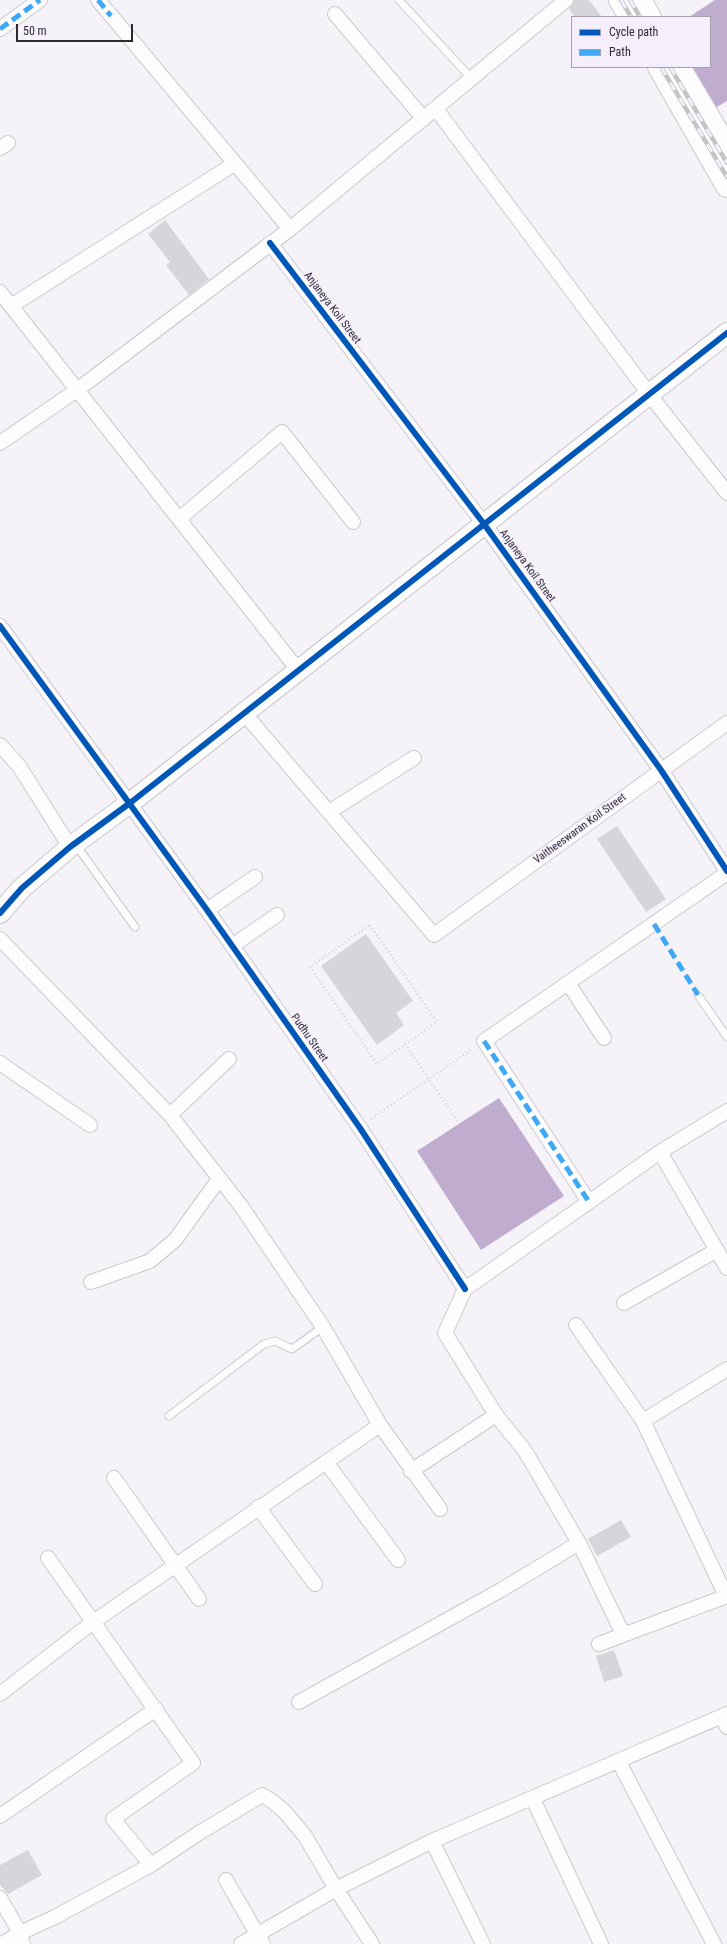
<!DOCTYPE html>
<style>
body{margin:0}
#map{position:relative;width:727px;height:1944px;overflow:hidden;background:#f5f2f8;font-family:"Roboto Condensed",sans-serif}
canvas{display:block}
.legend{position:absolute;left:571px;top:16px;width:140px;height:52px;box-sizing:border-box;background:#f5eefc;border:1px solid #a5a0aa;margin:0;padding:5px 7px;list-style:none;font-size:12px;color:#2e2b30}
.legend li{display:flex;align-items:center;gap:8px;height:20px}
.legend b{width:20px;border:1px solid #a5a0aa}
.scale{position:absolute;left:16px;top:24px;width:117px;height:18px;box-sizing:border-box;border:2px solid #2e2b30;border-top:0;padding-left:5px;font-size:12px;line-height:14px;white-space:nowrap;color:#2e2b30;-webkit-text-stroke:3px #f5eefc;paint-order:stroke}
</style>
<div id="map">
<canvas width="727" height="1944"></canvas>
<ul class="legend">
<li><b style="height:5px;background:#0057b8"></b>Cycle path</li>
<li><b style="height:5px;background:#3fa9f5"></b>Path</li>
</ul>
<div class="scale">50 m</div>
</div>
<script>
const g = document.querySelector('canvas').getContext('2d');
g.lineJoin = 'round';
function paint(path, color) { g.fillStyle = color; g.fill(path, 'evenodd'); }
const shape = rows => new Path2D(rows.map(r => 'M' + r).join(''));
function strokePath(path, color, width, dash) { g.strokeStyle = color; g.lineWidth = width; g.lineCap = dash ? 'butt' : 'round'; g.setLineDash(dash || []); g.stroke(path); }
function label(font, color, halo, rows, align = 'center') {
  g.font = font + ' "Roboto Condensed",sans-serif'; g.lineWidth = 3; g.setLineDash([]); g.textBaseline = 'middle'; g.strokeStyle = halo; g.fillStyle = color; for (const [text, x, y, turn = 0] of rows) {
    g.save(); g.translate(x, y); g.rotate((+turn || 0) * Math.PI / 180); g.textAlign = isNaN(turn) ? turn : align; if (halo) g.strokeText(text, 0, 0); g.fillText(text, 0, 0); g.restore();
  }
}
paint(shape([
 [715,0,727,0,727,101,710,111,684,67,710,67,710,17,689,17],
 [499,1098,564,1196,481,1250,417,1151]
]), '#bfaccf');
paint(shape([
 [574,0,589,0,602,17,575,17,569,9],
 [165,220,209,279,189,295,166,265,170,262,148,234],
 [617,826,666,899,646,912,597,839],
 [366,934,413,1001,396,1013,404,1025,377,1045,321,966],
 [621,1520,631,1537,597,1556,588,1539],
 [614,1650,623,1676,604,1682,596,1656],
 [28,1850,42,1875,8,1894,0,1885,0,1865]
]), '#d7d4da');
const lane = shape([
 [399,0,472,79],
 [76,845,135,927],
 [698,995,727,1037],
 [169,1416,264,1344,275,1341,292,1349,323,1327]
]);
const street = shape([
 [98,0,290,229],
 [335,14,424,119],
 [0,29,40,0],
 [436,109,649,394,727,493],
 [0,148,8,143],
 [270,243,484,524,661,770,727,871],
 [0,292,298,670],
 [11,306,234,164],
 [0,443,77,390,290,229,566,0],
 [179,519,282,432,353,522],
 [0,626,207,910,360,1128,465,1289],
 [244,713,434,935,727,723],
 [0,745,19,766,70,847],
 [329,812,414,758],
 [207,910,255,877],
 [0,939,170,1115,241,1206,323,1327,380,1425,440,1509],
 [232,946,277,915],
 [568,983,604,1038],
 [0,1063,90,1125],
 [170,1115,229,1059],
 [660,1152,727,1268],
 [589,1202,484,1041,727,873],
 [91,1282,150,1261,175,1240,219,1179],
 [624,1303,717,1250],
 [576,1325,643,1421,726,1596],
 [643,1421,727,1369],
 [326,1462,398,1560],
 [411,1471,496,1415],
 [114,1478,199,1599],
 [258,1507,315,1584],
 [48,1558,193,1763,113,1819,151,1865],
 [625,1633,620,1628,579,1543,525,1451,496,1415,445,1333,465,1289,660,1152,727,1111],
 [599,1644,727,1596],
 [0,1694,93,1622,380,1425],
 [299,1702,501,1590,579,1543],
 [722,1716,727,1727],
 [619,1762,714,1944],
 [533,1799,601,1944],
 [0,1816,156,1709],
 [432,1841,483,1944],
 [226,1880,263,1944],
 [0,1898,20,1933,23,1944],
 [2,1944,20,1933,55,1917,151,1865,199,1833,262,1795,272,1801,284,1811,305,1836,336,1889,372,1944],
 [241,1944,336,1889,432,1841,727,1714]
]);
const secondary = shape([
 [0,913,22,888,70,847,130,803,727,333]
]);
const primary = shape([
 [620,0,630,17],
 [640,0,650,17],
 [659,67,727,186],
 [679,67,727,148]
]);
strokePath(lane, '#cbc8cd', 9);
strokePath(street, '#cbc8cd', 16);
strokePath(secondary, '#cbc8cd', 22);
strokePath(primary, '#cbc8cd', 24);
strokePath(shape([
 [370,925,437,1022,377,1064,310,967,370,925],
 [405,1044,459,1123],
 [371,1119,472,1049]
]), '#d3d2d5', 2.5, [1, 3]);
strokePath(lane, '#fefdfe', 7);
strokePath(street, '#fefdfe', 14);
strokePath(secondary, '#fefdfe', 20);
strokePath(primary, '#fefdfe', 22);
const rail = shape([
 [621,0,631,17],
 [630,0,640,17],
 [661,67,727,177],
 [670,67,727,163]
]);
strokePath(rail, '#c4c3c5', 4.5);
strokePath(rail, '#f5eefc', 3, [9]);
strokePath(shape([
 [98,0,111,16],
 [0,29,40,0],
 [654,924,698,995],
 [484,1041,589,1202]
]), '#3fa9f5', 5, [10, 5]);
strokePath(shape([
 [270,243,484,524,661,770,727,871],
 [0,626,207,910,360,1128,465,1289],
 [0,913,22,888,70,847,130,803,727,333]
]), '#0057b8', 6);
label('11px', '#2e2b30', '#f5eefc', [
 ["Anjaneya Koil Street",332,308,53],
 ["Anjaneya Koil Street",527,566,54],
 ["Vaitheeswaran Koil Street",580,829,-36],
 ["Pudhu Street",309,1038,55]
]);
</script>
